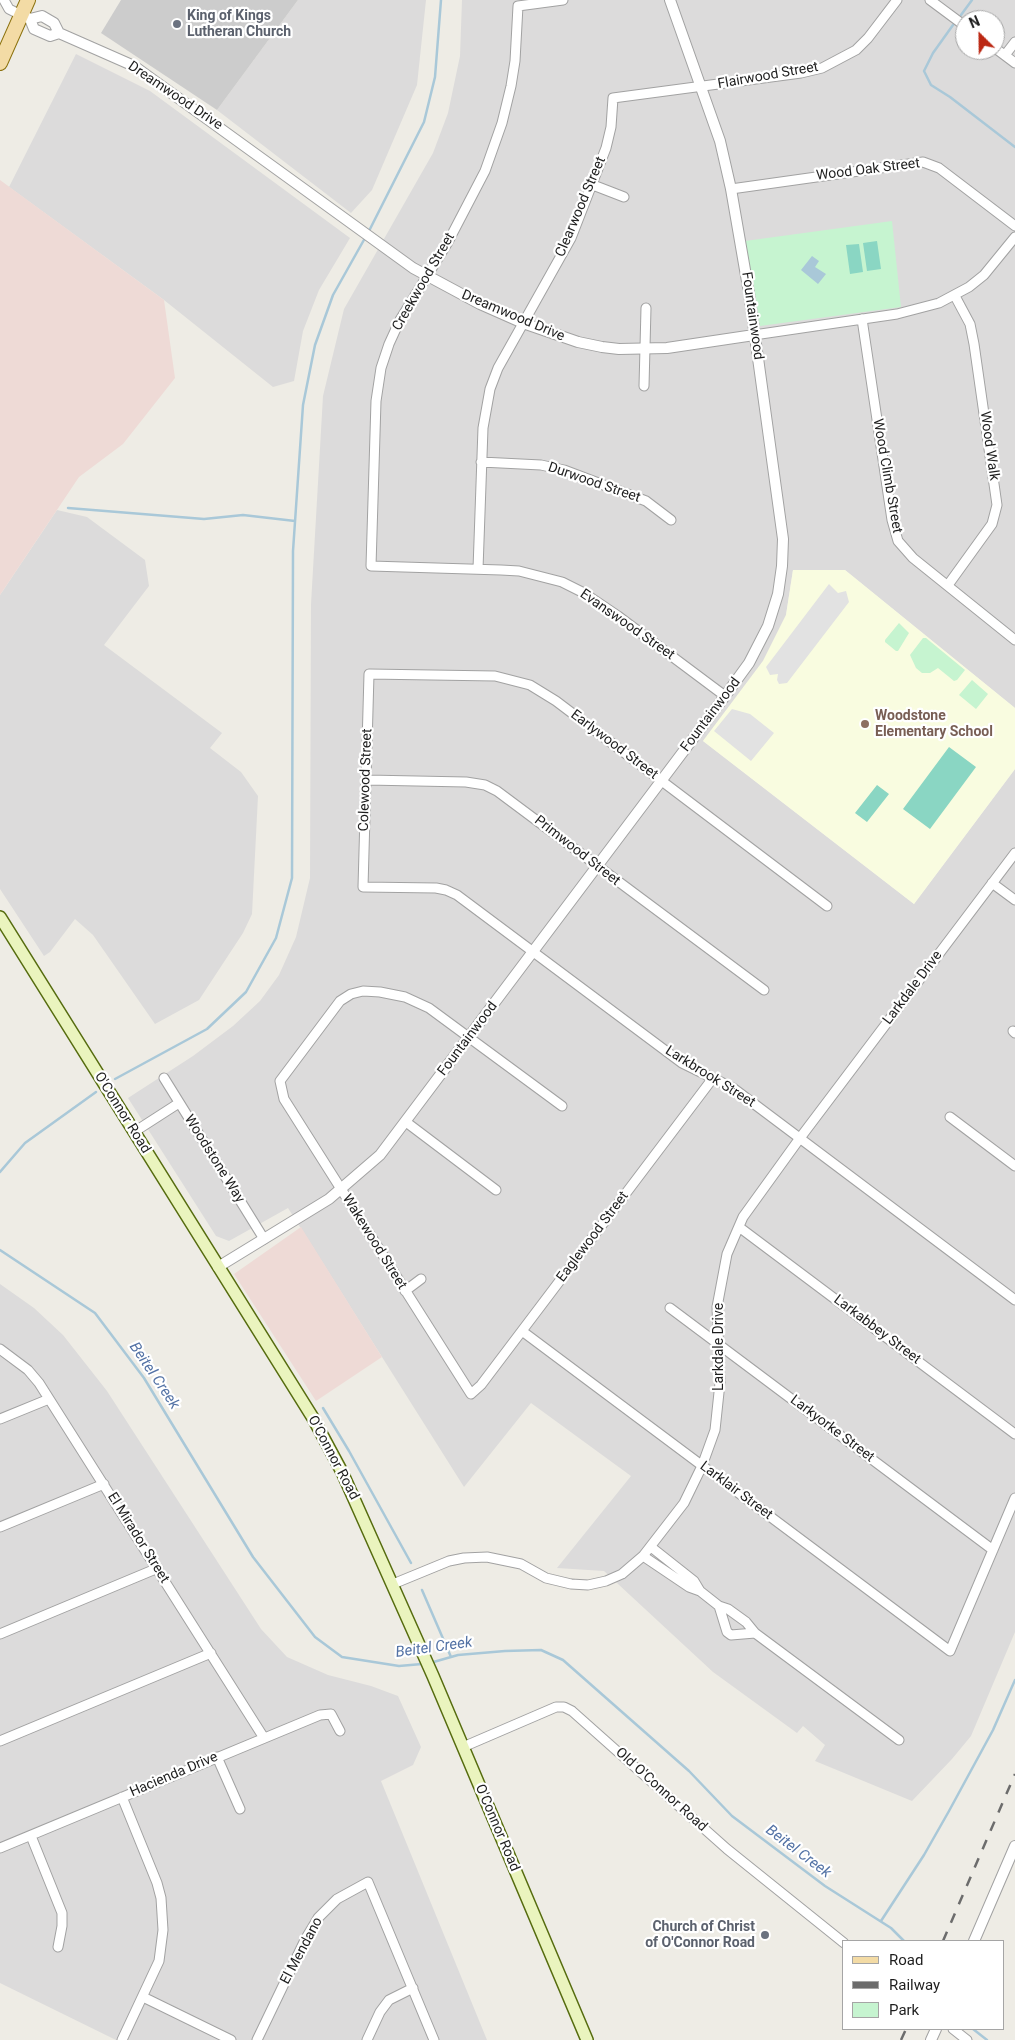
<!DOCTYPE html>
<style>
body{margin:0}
#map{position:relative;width:1015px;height:2040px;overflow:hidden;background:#eeece5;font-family:Roboto,sans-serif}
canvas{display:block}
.legend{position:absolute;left:842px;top:1940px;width:162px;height:90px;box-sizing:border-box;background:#fff;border:1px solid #a5a5a5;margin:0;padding:6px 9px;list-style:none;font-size:15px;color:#1e1e1e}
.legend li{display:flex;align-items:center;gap:10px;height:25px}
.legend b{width:25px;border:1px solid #a5a5a5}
.north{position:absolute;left:955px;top:10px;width:50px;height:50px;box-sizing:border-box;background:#fff;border:1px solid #a5a5a5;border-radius:50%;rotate:337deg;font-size:14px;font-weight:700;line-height:20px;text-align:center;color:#1e1e1e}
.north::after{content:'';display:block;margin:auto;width:18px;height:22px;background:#bb2712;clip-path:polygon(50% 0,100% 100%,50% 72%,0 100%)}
</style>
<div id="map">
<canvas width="1015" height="2040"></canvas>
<ul class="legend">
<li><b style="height:6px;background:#f3dba5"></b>Road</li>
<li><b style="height:6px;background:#6c6c6c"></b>Railway</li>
<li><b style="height:14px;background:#c6f4d0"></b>Park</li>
</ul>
<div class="north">N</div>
</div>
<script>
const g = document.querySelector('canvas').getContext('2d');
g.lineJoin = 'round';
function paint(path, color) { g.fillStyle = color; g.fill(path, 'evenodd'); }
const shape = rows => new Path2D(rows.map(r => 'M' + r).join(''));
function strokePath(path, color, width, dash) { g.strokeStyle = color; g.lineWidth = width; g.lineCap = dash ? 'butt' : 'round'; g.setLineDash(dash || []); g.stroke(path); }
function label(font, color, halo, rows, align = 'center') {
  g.font = font + ' Roboto,sans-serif'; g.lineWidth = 4.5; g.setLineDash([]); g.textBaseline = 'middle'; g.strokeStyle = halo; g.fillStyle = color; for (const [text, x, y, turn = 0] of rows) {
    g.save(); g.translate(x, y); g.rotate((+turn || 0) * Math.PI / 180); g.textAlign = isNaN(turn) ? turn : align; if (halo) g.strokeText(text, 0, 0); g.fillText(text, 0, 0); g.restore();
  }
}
paint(shape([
 [298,0,426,0,417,85,372,190,351,213,217,110],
 [462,0,1015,0,1015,708,845,570,793,570,786,615,763,661,703,741,914,904,1015,769,1015,1632,971,1736,952,1759,912,1801,815,1761,825,1745,803,1726,797,1733,713,1672,604,1571,557,1568,631,1476,531,1403,464,1487,288,1208,229,1241,216,1236,128,1098,193,1056,233,1026,260,1001,279,975,296,937,310,878,311,604,323,396,344,309,433,153,448,113,460,56],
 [965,20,995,20,995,50,965,50],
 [76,54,150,91,350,238,319,290,303,331,294,381,273,387,164,300,9,187],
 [57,510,87,517,145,560,149,586,104,645,222,733,210,748,241,772,258,796,252,914,243,933,199,1000,155,1024,93,935,75,919,50,952,44,956,0,889,0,595],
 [0,1284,34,1308,63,1335,107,1391,261,1629,287,1657,328,1675,371,1686,398,1696,421,1747,413,1765,381,1781,487,2040,116,2040,0,1983]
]), '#dcdbdb');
paint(shape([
 [0,180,164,300,175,378,123,444,79,477,0,595],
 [301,1227,382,1357,316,1401,234,1274]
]), '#eedad6');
paint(shape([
 [793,570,845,570,1015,708,1015,769,914,904,703,741,763,661,786,615]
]), '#f9fce0');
paint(shape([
 [121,0,298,0,217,110,101,33]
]), '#ccc');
paint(shape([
 [892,221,901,307,760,326,745,241],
 [899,623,909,633,898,651,896,651,885,642,885,640],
 [923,638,926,638,965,670,957,680,954,681,938,668,930,673,922,673,916,668,910,655],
 [972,680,988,694,976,709,959,695]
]), '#c6f4d0');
paint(shape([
 [877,241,881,269,867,271,863,243],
 [859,244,863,272,850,274,846,245],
 [949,747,976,767,930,829,903,809],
 [877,785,889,794,867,822,855,813]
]), '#8ad6c3');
paint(shape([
 [829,584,838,593,846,591,849,602,787,683,779,684,777,680,778,674,770,675,766,667],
 [732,709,750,714,774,733,751,761,714,731]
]), '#e2e2e2');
paint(shape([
 [812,256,819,261,815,267,826,274,818,284,801,270]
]), '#a9c8d8');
strokePath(shape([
 [961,15,972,0],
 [953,25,933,53,924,71,931,85,950,97,1015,147],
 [369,231,424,122,435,77,441,0],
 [68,508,204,519,243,515,295,521],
 [115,1079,207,1029,246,992,276,938,292,878,293,551,303,405,315,345,333,295,365,238],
 [0,1172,25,1143,96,1092],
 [0,1250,95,1313,144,1378,253,1557,315,1637,342,1657,399,1666,422,1664],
 [323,1408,349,1451,411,1563],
 [422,1590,451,1657],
 [430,1663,458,1655,505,1651,541,1650,563,1660,689,1771,732,1816,825,1886,891,1928,904,1941],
 [881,1921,924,1855,949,1811,993,1730,1015,1680],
 [973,2029,987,2040]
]), '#a9c8d8', 2.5);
const minor = shape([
 [4,0,9,9,21,15],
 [563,0,518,6,515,61,511,86,502,123,485,171,448,242,400,320,389,344,381,368,376,401,371,566,501,570,519,571,562,582,584,593,618,616,725,696],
 [930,0,965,26],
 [995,48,1015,63],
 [1005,55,1015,42],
 [593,185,624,197],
 [731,189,923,162,939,168,1015,226],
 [862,319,892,520,898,541,913,558,1015,640],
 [754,335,897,314,939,303,969,287,984,275,1015,237],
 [644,386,646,308],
 [481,462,541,465,564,470,646,501,671,520],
 [478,569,483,428,490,389,498,368,571,238,606,148,611,127,613,98,801,73,822,68,856,50,868,38,897,0],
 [948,585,992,524,997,505,974,344,970,324,955,296],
 [367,780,466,782,485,785,497,791,764,990],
 [992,883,1015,900],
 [827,906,556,701,530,685,495,676,369,674,363,887,436,888,446,890,457,895,682,1063,733,1088,1015,1300],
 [1013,1031,1015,1033],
 [164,1078,264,1239],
 [562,1106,429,1008,405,997,380,992,363,991,351,994,340,1001,280,1081,284,1099,471,1394,481,1385,713,1078],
 [950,1117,1015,1166],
 [406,1122,496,1190],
 [134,1132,179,1103],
 [739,1227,1015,1434],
 [405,1291,421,1279],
 [670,1308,993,1550],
 [522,1331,950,1651,1015,1498],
 [0,1349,28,1370,39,1383,264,1738],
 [0,1419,49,1399],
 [0,1527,104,1484],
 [651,1547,694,1581,700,1591],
 [643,1556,689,1587,700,1591,719,1606,728,1609,746,1622,755,1633,899,1740],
 [393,1584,449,1561,464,1558,487,1557,521,1564,546,1578,571,1584,588,1585,606,1581,622,1574,643,1556,684,1503,702,1466,715,1430,720,1383,717,1307,727,1254,743,1217,800,1138,1015,853],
 [719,1606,727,1632,731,1635,755,1633],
 [0,1634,158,1568],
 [0,1741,211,1653],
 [463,1747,556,1707,564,1707,572,1711,727,1849,844,1943],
 [217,1757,240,1809],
 [31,1836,62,1913,62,1926,58,1947],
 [0,1848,320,1715,331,1714,340,1731],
 [143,1997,231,2040],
 [953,2029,967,2040],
 [122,2040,159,1961,163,1930,161,1898,157,1883,122,1797],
 [257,2040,306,1938,318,1918,337,1899,368,1882,434,2040],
 [367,2040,380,2012,389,2000,413,1988]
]);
const tertiary = shape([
 [24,16,30,19,34,29,50,36,59,33],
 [30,19,42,16,54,23,59,33,134,66,413,268,480,304,523,323,578,342,602,347,619,349,667,348,754,335],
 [218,1267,329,1199,380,1155,725,696,749,663,768,626,778,594,782,566,783,539,749,293,731,189,720,141,670,0],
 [974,1941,1015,1846],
 [931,2040,936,2029]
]);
const secondary = shape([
 [0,917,313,1418,342,1472,433,1676,587,2040]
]);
const primary = shape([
 [0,63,28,0]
]);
strokePath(minor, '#a2a2a2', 11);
strokePath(tertiary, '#a2a2a2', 12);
strokePath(secondary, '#566c0f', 14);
strokePath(primary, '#8b710d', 16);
strokePath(minor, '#fff', 9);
strokePath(tertiary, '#fff', 10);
strokePath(secondary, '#eaf4be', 11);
strokePath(primary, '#f3dba5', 14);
strokePath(shape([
 [943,1941,1015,1774],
 [901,2040,906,2029]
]), '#6c6c6c', 2.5, [10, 10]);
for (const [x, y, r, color] of [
 [177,24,5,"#6b7280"],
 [865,724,5,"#8d6e63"],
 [765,1935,5,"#6b7280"]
]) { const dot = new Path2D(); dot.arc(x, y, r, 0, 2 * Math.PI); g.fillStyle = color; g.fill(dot); strokePath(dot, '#fff', 2); }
label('bold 14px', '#5b616d', '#fff', [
 ["King of Kings",187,16],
 ["Lutheran Church",187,32],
 ["Church of Christ",755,1927,"right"],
 ["of O'Connor Road",755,1943,"right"]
], 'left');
label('14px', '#1e1e1e', '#fff', [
 ["Flairwood Street",768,76,-10],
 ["Dreamwood Drive",175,96,34],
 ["Wood Oak Street",868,170,-7],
 ["Clearwood Street",581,207,-67],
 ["Creekwood Street",424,282,-60],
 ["Dreamwood Drive",513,316,23],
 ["Fountainwood",752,316,82],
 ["Wood Walk",989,446,82],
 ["Wood Climb Street",887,476,80],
 ["Durwood Street",594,483,19],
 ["Evanswood Street",627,625,35],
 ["Fountainwood",711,715,-53],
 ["Earlywood Street",614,745,37],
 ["Colewood Street",366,780,-88],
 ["Primwood Street",577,851,38],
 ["Larkdale Drive",913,988,-53],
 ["Fountainwood",468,1039,-53],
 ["Larkbrook Street",710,1077,32],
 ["O'Connor Road",122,1113,58],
 ["Woodstone Way",214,1159,58],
 ["Eaglewood Street",593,1237,-53],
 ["Wakewood Street",374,1242,58],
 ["Larkabbey Street",877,1330,37],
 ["Larkdale Drive",719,1347,-90],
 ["Larkyorke Street",832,1429,37],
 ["O'Connor Road",333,1458,62],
 ["Larklair Street",736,1491,37],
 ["El Mirador Street",138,1538,58],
 ["Hacienda Drive",174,1775,-23],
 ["Old O'Connor Road",661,1790,42],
 ["O'Connor Road",497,1828,67],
 ["El Mendano",302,1951,-62]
]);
label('bold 14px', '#785e54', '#fff', [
 ["Woodstone",875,716],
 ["Elementary School",875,732]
], 'left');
label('italic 15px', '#5372a5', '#fff', [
 ["Beitel Creek",154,1376,56],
 ["Beitel Creek",434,1648,-8],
 ["Beitel Creek",798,1852,37]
]);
</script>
